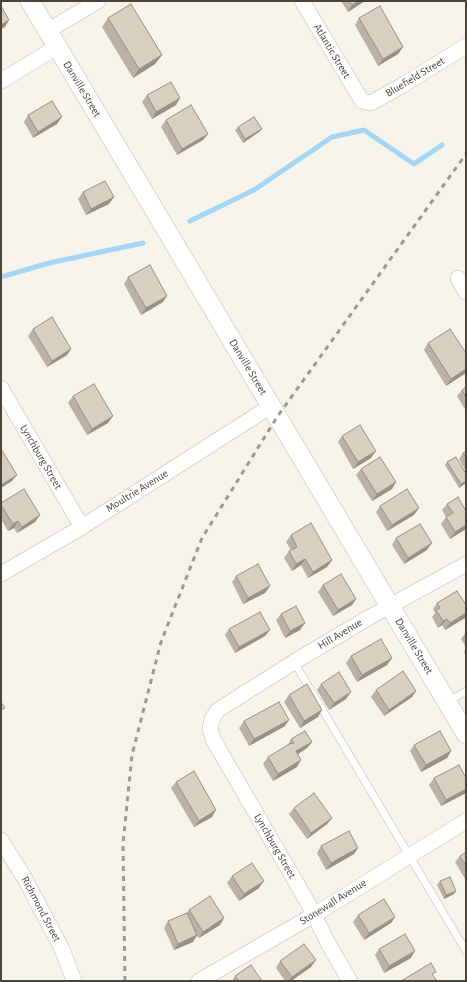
<!DOCTYPE html>
<style>
body{margin:0}
#map{position:relative;width:467px;height:982px;overflow:hidden;background:#f6f3eb;font-family:"Alegreya Sans",sans-serif}
canvas{display:block}
.frame{position:absolute;inset:0;border:2px solid #4c4438;pointer-events:none}
</style>
<div id="map">
<canvas width="467" height="982"></canvas>
<div class="frame"></div>
</div>
<script>
const g = document.querySelector('canvas').getContext('2d');
g.lineJoin = 'round';
const shape = rows => new Path2D(rows.map(r => 'M' + r).join(''));
function strokePath(path, color, width, dash) { g.strokeStyle = color; g.lineWidth = width; g.lineCap = dash ? 'butt' : 'round'; g.setLineDash(dash || []); g.stroke(path); }
function paint(path, color) { g.fillStyle = color; g.fill(path, 'evenodd'); }
function label(font, color, halo, rows, align = 'center') {
  g.font = font + ' "Alegreya Sans",sans-serif'; g.lineWidth = 3; g.setLineDash([]); g.textBaseline = 'middle'; g.strokeStyle = halo; g.fillStyle = color; for (const [text, x, y, turn = 0] of rows) {
    g.save(); g.translate(x, y); g.rotate((+turn || 0) * Math.PI / 180); g.textAlign = isNaN(turn) ? turn : align; if (halo) g.strokeText(text, 0, 0); g.fillText(text, 0, 0); g.restore();
  }
}
strokePath(shape([
 [190,221,254,190,332,137,364,130,414,164,442,145],
 [1,277,49,263,143,243]
]), '#a5d6f6', 5);
const service = shape([
 [294,662,466,951],
 [447,702,466,691]
]);
const minor = shape([
 [302,1,362,101,371,103,403,85,466,46],
 [47,31,98,1],
 [1,81,57,47],
 [458,278,466,292],
 [1,388,82,527],
 [1,574,82,527,271,406],
 [1,840,25,879,62,949,74,981],
 [199,981,314,915,466,821],
 [350,981,329,945,308,903,214,741,210,729,212,719,218,710,294,662,368,618,466,564]
]);
const tertiary = shape([
 [30,1,466,734]
]);
strokePath(service, '#c3bbad', 8);
strokePath(minor, '#c3bbad', 16);
strokePath(tertiary, '#c3bbad', 20);
strokePath(service, '#fff', 7);
strokePath(minor, '#fff', 15);
strokePath(tertiary, '#fff', 19);
strokePath(shape([
 [125,981,123,844,132,755,161,642,202,538,277,417,466,154]
]), '#9a9a9a', 3, [5, 5]);
paint(shape([
 [341,1,365,1,348,12],
 [108,18,162,55,155,64,133,78,102,27],
 [359,18,403,47,398,54,378,66,355,25],
 [147,95,176,105,152,119,142,102],
 [28,115,57,124,33,138,24,122],
 [166,120,208,134,203,140,177,155,161,127],
 [238,127,262,129,259,132,243,143,235,130],
 [83,192,109,204,86,215,78,199],
 [128,277,163,302,141,315,124,284],
 [33,329,71,349,67,355,47,367,28,336],
 [428,343,466,373,446,386,424,350],
 [466,387,466,411,457,396,462,390],
 [73,396,108,423,87,435,68,403],
 [342,436,371,458,353,469,338,442],
 [466,451,466,472,459,459,463,453],
 [447,462,466,474,466,483,459,488,445,465],
 [361,469,396,482,392,489,372,501,356,475],
 [1,503,40,515,35,522,17,533,14,528,8,531,1,519],
 [447,504,466,529,450,539,441,524,446,517,442,510],
 [380,506,414,515,387,531,376,512],
 [291,535,332,560,327,567,308,578,301,565,292,571,284,558,289,551,291,550,286,542],
 [396,538,427,550,404,564,392,545],
 [236,576,270,586,265,593,243,604,232,582],
 [323,585,356,599,352,605,333,616,318,592],
 [437,603,465,618,445,630,442,625,438,628,432,617,435,613,433,609],
 [281,614,300,630,285,638,276,620],
 [229,629,270,630,265,636,235,653,225,635],
 [466,632,466,647,461,639],
 [466,648,466,656,464,652],
 [351,656,392,658,387,665,357,682,346,663],
 [321,684,346,699,329,710,317,690],
 [376,690,416,691,412,697,384,716,371,697],
 [289,695,318,717,300,728,284,702],
 [244,721,285,726,249,746,239,728],
 [291,739,312,742,307,748,298,754,297,767,273,781,263,764,268,757,287,746],
 [414,745,451,751,447,758,421,772,410,751],
 [434,778,466,778,466,793,441,806,429,785],
 [176,782,212,817,194,827,171,788],
 [294,808,332,818,327,824,307,839,289,814],
 [321,846,358,848,354,854,326,870,317,853],
 [466,852,466,879,465,879,455,862,460,856],
 [232,876,259,888,239,901,227,883],
 [440,881,454,894,444,899,437,885],
 [189,910,224,918,220,925,199,938,197,936,193,942,174,950,164,928,168,921,187,913],
 [358,915,395,917,391,923,364,940,353,922],
 [379,949,411,958,384,973,375,955],
 [280,961,311,967,291,981,285,981,276,968],
 [235,976,262,981,232,981]
]), '#bbb2a5');
paint(shape([
 [359,1,365,1,348,12,352,5],
 [9,20,5,27,1,29,1,25],
 [403,47,398,54,378,66,383,59],
 [162,55,155,64,133,78,139,69],
 [180,98,176,105,152,119,156,112],
 [62,117,57,124,33,138,38,132],
 [262,129,259,132,243,143,245,139],
 [208,134,203,140,177,155,182,149],
 [114,197,109,204,86,215,91,209],
 [167,296,163,302,141,315,146,308],
 [71,349,67,355,47,367,52,361],
 [466,369,466,373,446,386,451,379],
 [113,416,108,423,87,435,92,429],
 [376,451,371,458,353,469,358,462],
 [17,475,12,481,1,488,1,485],
 [466,481,466,483,459,488,461,484],
 [396,482,392,489,372,501,377,494],
 [419,508,414,515,387,531,392,525],
 [40,515,35,522,17,533,22,527],
 [18,521,14,528,8,531,13,524],
 [466,525,466,529,450,539,455,532],
 [432,543,427,550,404,564,408,558],
 [305,559,301,565,292,571,296,564],
 [332,560,327,567,308,578,313,572],
 [270,586,265,593,243,604,248,598],
 [356,599,352,605,333,616,338,610],
 [466,613,466,616,465,618,445,630,450,623],
 [447,619,442,625,438,628,443,621],
 [305,623,300,630,285,638,290,631],
 [270,630,265,636,235,653,239,647],
 [392,658,387,665,357,682,362,675],
 [416,691,412,697,384,716,389,710],
 [351,692,346,699,329,710,334,703],
 [322,710,318,717,300,728,304,721],
 [289,720,285,726,249,746,254,739],
 [312,742,307,748,292,758,296,751],
 [451,751,447,758,421,772,426,765],
 [301,760,297,767,273,781,278,774],
 [466,789,466,793,441,806,446,800],
 [216,810,212,817,194,827,199,821],
 [332,818,327,824,307,839,311,833],
 [358,848,354,854,326,870,331,863],
 [264,881,259,888,239,901,244,894],
 [456,891,454,894,444,899,446,895],
 [395,917,391,923,364,940,369,933],
 [224,918,220,925,199,938,203,932],
 [197,935,193,942,174,950,178,944],
 [415,951,411,958,384,973,389,966],
 [316,960,311,967,291,981,289,981,292,977]
]), '#989186');
const building = shape([
 [349,1,359,1,352,5,349,1],
 [131,4,162,55,139,69,108,18,131,4],
 [1,6,9,20,1,25,1,6],
 [380,6,403,47,383,59,359,18,380,6],
 [171,82,180,98,156,112,147,95,171,82],
 [52,101,62,117,38,132,28,115,52,101],
 [191,105,208,134,182,149,166,120,191,105],
 [254,117,262,129,245,139,238,127,254,117],
 [105,181,114,197,91,209,83,192,105,181],
 [150,265,167,296,146,308,128,277,150,265],
 [52,317,71,349,52,361,33,329,52,317],
 [450,329,466,353,466,369,451,379,428,343,450,329],
 [94,384,113,416,92,429,73,396,94,384],
 [466,387,466,397,462,390,466,387],
 [360,425,376,451,358,462,342,436,360,425],
 [1,449,17,475,1,485,1,449],
 [466,451,466,458,463,453,466,451],
 [380,457,396,482,377,494,361,469,380,457],
 [456,457,466,474,466,481,461,484,447,462,456,457],
 [24,489,40,515,22,527,18,521,13,524,1,505,1,503,24,489],
 [407,489,419,508,392,525,380,506,407,489],
 [458,497,466,511,466,525,455,532,446,517,453,513,447,504,458,497],
 [311,523,332,560,313,572,305,559,296,564,289,551,297,547,291,535,311,523],
 [420,524,432,543,408,558,396,538,420,524],
 [258,564,270,586,248,598,236,576,258,564],
 [341,574,356,599,338,610,323,585,341,574],
 [457,591,466,605,466,613,450,623,447,619,443,621,436,610,440,608,437,603,457,591],
 [296,606,305,623,290,631,281,614,296,606],
 [260,612,270,630,239,647,229,629,260,612],
 [381,639,392,658,362,675,351,656,381,639],
 [403,671,416,691,389,710,376,690,403,671],
 [339,672,351,692,334,703,321,684,339,672],
 [307,684,322,710,304,721,289,695,307,684],
 [1,702,5,708,1,710,1,702],
 [279,702,289,720,254,739,244,721,279,702],
 [305,731,312,742,296,751,301,760,278,774,268,757,291,743,292,744,294,743,291,739,305,731],
 [440,731,451,751,426,765,414,745,440,731],
 [459,765,466,778,466,789,446,800,434,778,459,765],
 [194,771,216,810,199,821,176,782,194,771],
 [314,793,332,818,311,833,294,808,314,793],
 [349,831,358,848,331,863,321,846,349,831],
 [466,852,466,866,460,856,466,852],
 [252,863,264,881,244,894,232,876,252,863],
 [450,877,456,891,446,895,440,881,450,877],
 [210,896,224,918,203,932,189,910,210,896],
 [384,899,395,917,369,933,358,915,384,899],
 [187,913,197,935,178,944,168,921,187,913],
 [405,934,415,951,389,966,379,949,405,934],
 [304,944,316,960,292,977,280,961,304,944],
 [431,963,436,972,432,974,437,981,401,981,431,963],
 [251,965,262,981,239,981,235,976,251,965]
]);
paint(building, '#d9cfc0');
strokePath(building, '#989186', 1);
label('11px', '#4c4438', '#fff', [
 ["Atlantic Street",332,51,59],
 ["Bluefield Street",415,77,-31],
 ["Danville Street",82,89,59],
 ["Danville Street",248,367,59],
 ["Lynchburg Street",41,457,60],
 ["Moultrie Avenue",137,491,-32],
 ["Hill Avenue",340,634,-31],
 ["Danville Street",414,646,59],
 ["Lynchburg Street",275,846,60],
 ["Stonewall Avenue",333,902,-32],
 ["Richmond Street",41,909,62]
]);
</script>
